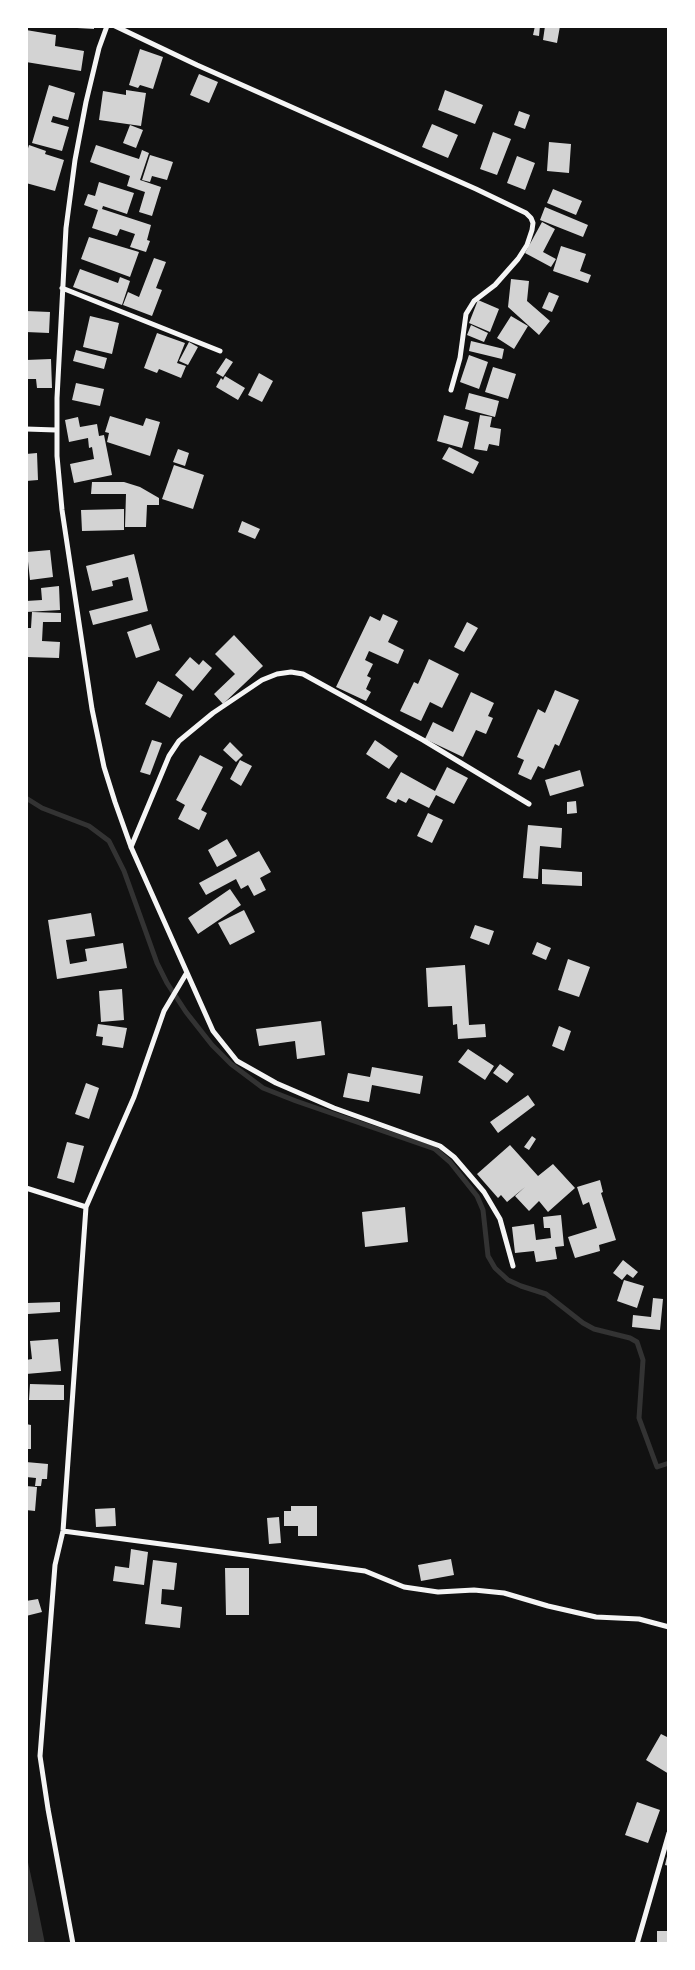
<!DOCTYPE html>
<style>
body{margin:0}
#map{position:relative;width:695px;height:1970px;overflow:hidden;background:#111;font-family:Poppins,sans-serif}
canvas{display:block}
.frame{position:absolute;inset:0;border:28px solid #fff;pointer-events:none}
</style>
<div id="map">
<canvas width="695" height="1970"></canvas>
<div class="frame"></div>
</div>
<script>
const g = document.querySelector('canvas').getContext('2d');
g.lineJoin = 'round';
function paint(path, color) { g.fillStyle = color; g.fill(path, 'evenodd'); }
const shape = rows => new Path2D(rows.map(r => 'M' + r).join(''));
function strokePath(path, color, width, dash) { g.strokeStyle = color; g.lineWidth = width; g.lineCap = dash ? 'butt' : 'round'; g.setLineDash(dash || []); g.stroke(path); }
paint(shape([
 [26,1853,36,1899,45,1944,26,1944]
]), '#333');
strokePath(shape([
 [26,798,42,808,89,826,109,841,124,871,157,963,167,983,186,1012,212,1045,231,1064,263,1088,296,1101,435,1149,450,1162,477,1196,483,1210,488,1256,495,1268,508,1280,521,1286,546,1294,583,1323,594,1329,630,1338,637,1342,643,1360,639,1418,657,1467,669,1463]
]), '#333', 5);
paint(shape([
 [77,26,94,26,94,29,77,28],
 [535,26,540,26,539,36,533,35],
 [545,26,560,26,557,43,543,40],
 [26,30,56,35,55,46,84,51,81,71,26,62],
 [140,49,163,57,153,89,140,85,138,88,129,85],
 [199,74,218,82,209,103,190,95],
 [49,85,75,93,68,120,53,116,51,122,69,127,62,151,32,143],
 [126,90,146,93,141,126,99,120,103,91,126,95],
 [445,90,483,105,475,124,438,110],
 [519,111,530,115,525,129,514,125],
 [432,124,458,135,448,158,422,147],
 [130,125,143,130,136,148,123,143],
 [493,132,511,139,497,175,480,169],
 [549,142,571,144,569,173,547,171],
 [29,145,46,151,45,154,64,160,55,191,26,183,26,155],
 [96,145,139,159,142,150,149,153,140,180,161,187,152,216,139,212,145,192,127,186,130,176,90,162],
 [150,155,173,162,167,180,152,176,150,182,142,180],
 [517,156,535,163,525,190,507,183],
 [99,182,134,193,127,214,103,206,102,209,151,225,147,240,150,241,146,252,130,247,135,234,120,229,117,236,92,228,98,210,84,205,88,194,95,196],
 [553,189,582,201,576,215,547,203],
 [545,207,588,225,583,237,540,220],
 [542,222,555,229,543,252,556,259,551,267,525,253],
 [89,237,139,252,130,277,81,259],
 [561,246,586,254,580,271,591,275,588,283,553,271],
 [154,258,166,262,156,288,162,290,152,316,123,305,128,292,139,297],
 [80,269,118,283,120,277,130,281,122,305,73,287],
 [511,279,529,281,527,301,550,321,539,335,508,307],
 [549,292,559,296,552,312,542,308],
 [478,300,499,309,490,332,469,323],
 [26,311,50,312,49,333,26,332],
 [90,316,119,323,112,354,83,347],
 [511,316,528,326,514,349,497,338],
 [471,325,488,333,484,342,467,335],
 [157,333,185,343,177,363,186,366,181,378,159,369,157,373,144,368],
 [471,341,504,349,502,359,469,351],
 [189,342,198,347,188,365,179,361],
 [76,350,107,358,104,369,73,361],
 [469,355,488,362,479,389,460,382],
 [226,358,233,362,223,377,216,373],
 [51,359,52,388,37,388,36,379,26,379,26,360],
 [493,367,516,374,508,399,485,392],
 [259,373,273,381,262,402,248,395],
 [225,376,245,388,238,400,216,387,221,378,223,380],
 [76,383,104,389,100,406,72,400],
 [469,393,499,401,495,417,465,409],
 [444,415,469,422,462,448,437,441],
 [480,415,492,417,490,427,501,429,499,446,489,444,487,451,474,449],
 [110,416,143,426,146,418,160,422,150,456,107,442,109,433,105,432],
 [78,417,80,427,97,424,99,436,104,435,112,475,74,483,70,464,94,459,92,447,89,448,88,438,69,442,65,420],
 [449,447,479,462,473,474,442,459],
 [178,449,189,453,185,466,173,462],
 [37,453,38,480,26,481,26,454],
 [174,465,204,475,193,509,162,499],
 [92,482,124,482,140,487,159,498,159,505,147,505,146,527,125,527,126,494,91,494],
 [124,509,124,530,82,531,81,510],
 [242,521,260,529,255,539,238,532],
 [50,550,53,577,30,580,27,552],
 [134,554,148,611,93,625,89,611,133,600,128,577,112,581,113,586,92,591,86,566],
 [59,586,60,610,26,612,26,601,42,600,41,588],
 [32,612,61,613,61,622,43,622,42,641,60,642,59,658,26,657,26,628,31,628],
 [383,614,398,621,388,642,404,650,398,664,369,651,365,660,373,664,367,676,371,678,366,689,371,692,366,701,336,687,370,616,380,621],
 [467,622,478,628,464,652,454,647],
 [151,624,160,650,136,658,127,632],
 [234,635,263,666,223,704,214,694,235,674,215,654],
 [190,657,199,665,203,660,212,668,193,691,175,675],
 [429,659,459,674,442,708,430,702,421,721,400,711,414,682,418,684],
 [158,681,183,695,170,718,145,704],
 [555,690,579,700,559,746,555,744,544,769,538,766,531,780,518,774,524,760,517,757,538,709,545,713],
 [471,692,494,703,488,716,493,718,486,734,476,730,463,757,425,739,433,722,453,732],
 [152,740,162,743,150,775,140,772],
 [375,740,398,756,389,769,366,754],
 [230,742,243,755,236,762,223,750],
 [200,755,223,767,201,810,207,813,199,830,178,819,185,805,176,800],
 [240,760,252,766,241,786,230,779],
 [447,767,468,778,454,804,436,795,429,808,409,798,406,803,398,799,396,803,386,798,401,772,435,791],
 [580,770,584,786,550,796,545,780],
 [576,801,577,813,567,814,567,802],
 [428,813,443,820,432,843,417,836],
 [528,825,562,828,561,848,540,846,538,879,523,878],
 [227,839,237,856,217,867,208,850],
 [259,851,271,872,260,878,266,890,254,896,248,885,241,889,236,879,206,895,199,883],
 [542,869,582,872,582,886,542,884],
 [230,889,241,905,198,934,188,918],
 [244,910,255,932,230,945,218,923],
 [91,913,95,936,66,940,70,964,87,961,85,949,123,943,127,968,57,979,48,920],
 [475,925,494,931,489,945,470,938],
 [537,942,551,948,546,960,532,954],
 [568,959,590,967,579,997,558,990],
 [465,965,469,1025,485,1024,486,1037,458,1039,457,1024,453,1025,452,1006,428,1007,426,968],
 [122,989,124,1020,101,1022,99,991],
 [321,1021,325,1055,297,1059,295,1041,259,1046,256,1029],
 [98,1024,127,1028,123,1048,102,1045,103,1037,96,1036],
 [559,1026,571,1031,564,1051,552,1046],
 [468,1049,494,1066,485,1080,458,1062],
 [500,1064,514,1074,507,1083,493,1073],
 [372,1067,423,1076,420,1094,372,1085,369,1102,343,1097,348,1073,370,1077],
 [86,1083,99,1088,89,1119,75,1114],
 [528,1095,535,1105,498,1133,490,1122],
 [532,1136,536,1139,529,1150,524,1147],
 [67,1142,84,1146,74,1183,57,1178],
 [510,1145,538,1176,553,1164,575,1188,548,1212,539,1201,529,1211,515,1196,525,1187,507,1202,501,1195,498,1198,477,1174],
 [600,1180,603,1192,601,1193,616,1240,599,1245,600,1251,575,1258,568,1237,597,1228,589,1202,583,1205,577,1187],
 [405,1207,408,1242,365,1247,362,1212],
 [561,1215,564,1246,555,1247,557,1259,536,1262,534,1251,515,1253,512,1227,534,1224,536,1240,551,1238,550,1228,544,1228,543,1217],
 [623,1260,638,1272,633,1278,627,1274,622,1280,613,1273],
 [624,1280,644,1286,637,1308,617,1301],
 [653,1298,663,1299,660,1330,632,1327,633,1315,651,1317],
 [60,1302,60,1312,28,1314,27,1303],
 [58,1339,61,1371,26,1374,26,1360,32,1359,30,1341],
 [30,1384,64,1385,64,1400,29,1400],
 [26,1424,31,1425,31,1449,26,1449],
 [26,1462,48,1464,47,1479,42,1479,41,1486,35,1486,36,1478,26,1477],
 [26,1486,37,1487,35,1511,26,1510],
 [291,1506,317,1506,317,1536,298,1536,298,1526,284,1526,284,1511,291,1511],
 [115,1508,116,1526,96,1527,95,1509],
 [279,1517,281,1543,269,1544,267,1518],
 [131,1549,148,1552,144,1585,113,1581,115,1566,129,1568],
 [451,1559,454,1575,421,1581,418,1565],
 [153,1560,177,1563,174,1590,162,1589,161,1604,182,1607,180,1628,145,1624],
 [225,1568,249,1568,249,1615,226,1615],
 [38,1599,42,1612,26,1616,26,1601],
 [661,1734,669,1738,669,1774,646,1760],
 [637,1802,660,1810,648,1843,625,1835],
 [668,1852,669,1852,669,1866,665,1865],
 [657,1931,669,1931,669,1943,657,1943]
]), '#d3d3d3');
strokePath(shape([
 [107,26,99,48,86,102,75,160,66,228,57,398,57,456,62,510,92,709,104,767,115,802,131,847,213,1031,237,1061,276,1083,334,1108,440,1146,454,1157,484,1192,500,1219,513,1266],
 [115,26,197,65,476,189,526,213,531,218,533,223,532,230,527,245,518,259,495,285,474,301,466,314,460,358,451,390],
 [62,288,220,351],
 [26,429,56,430],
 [131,847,169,756,179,741,213,713,262,680,277,674,291,672,303,674,423,740,529,804],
 [26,1188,86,1207],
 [63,1531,365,1571,404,1587,438,1592,474,1590,504,1593,548,1606,596,1617,639,1619,669,1627],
 [73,1944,48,1809,40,1756,55,1565,63,1531,86,1207,134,1097,164,1011,186,974],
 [637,1944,669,1833]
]), '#f5f5f5', 5);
</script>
